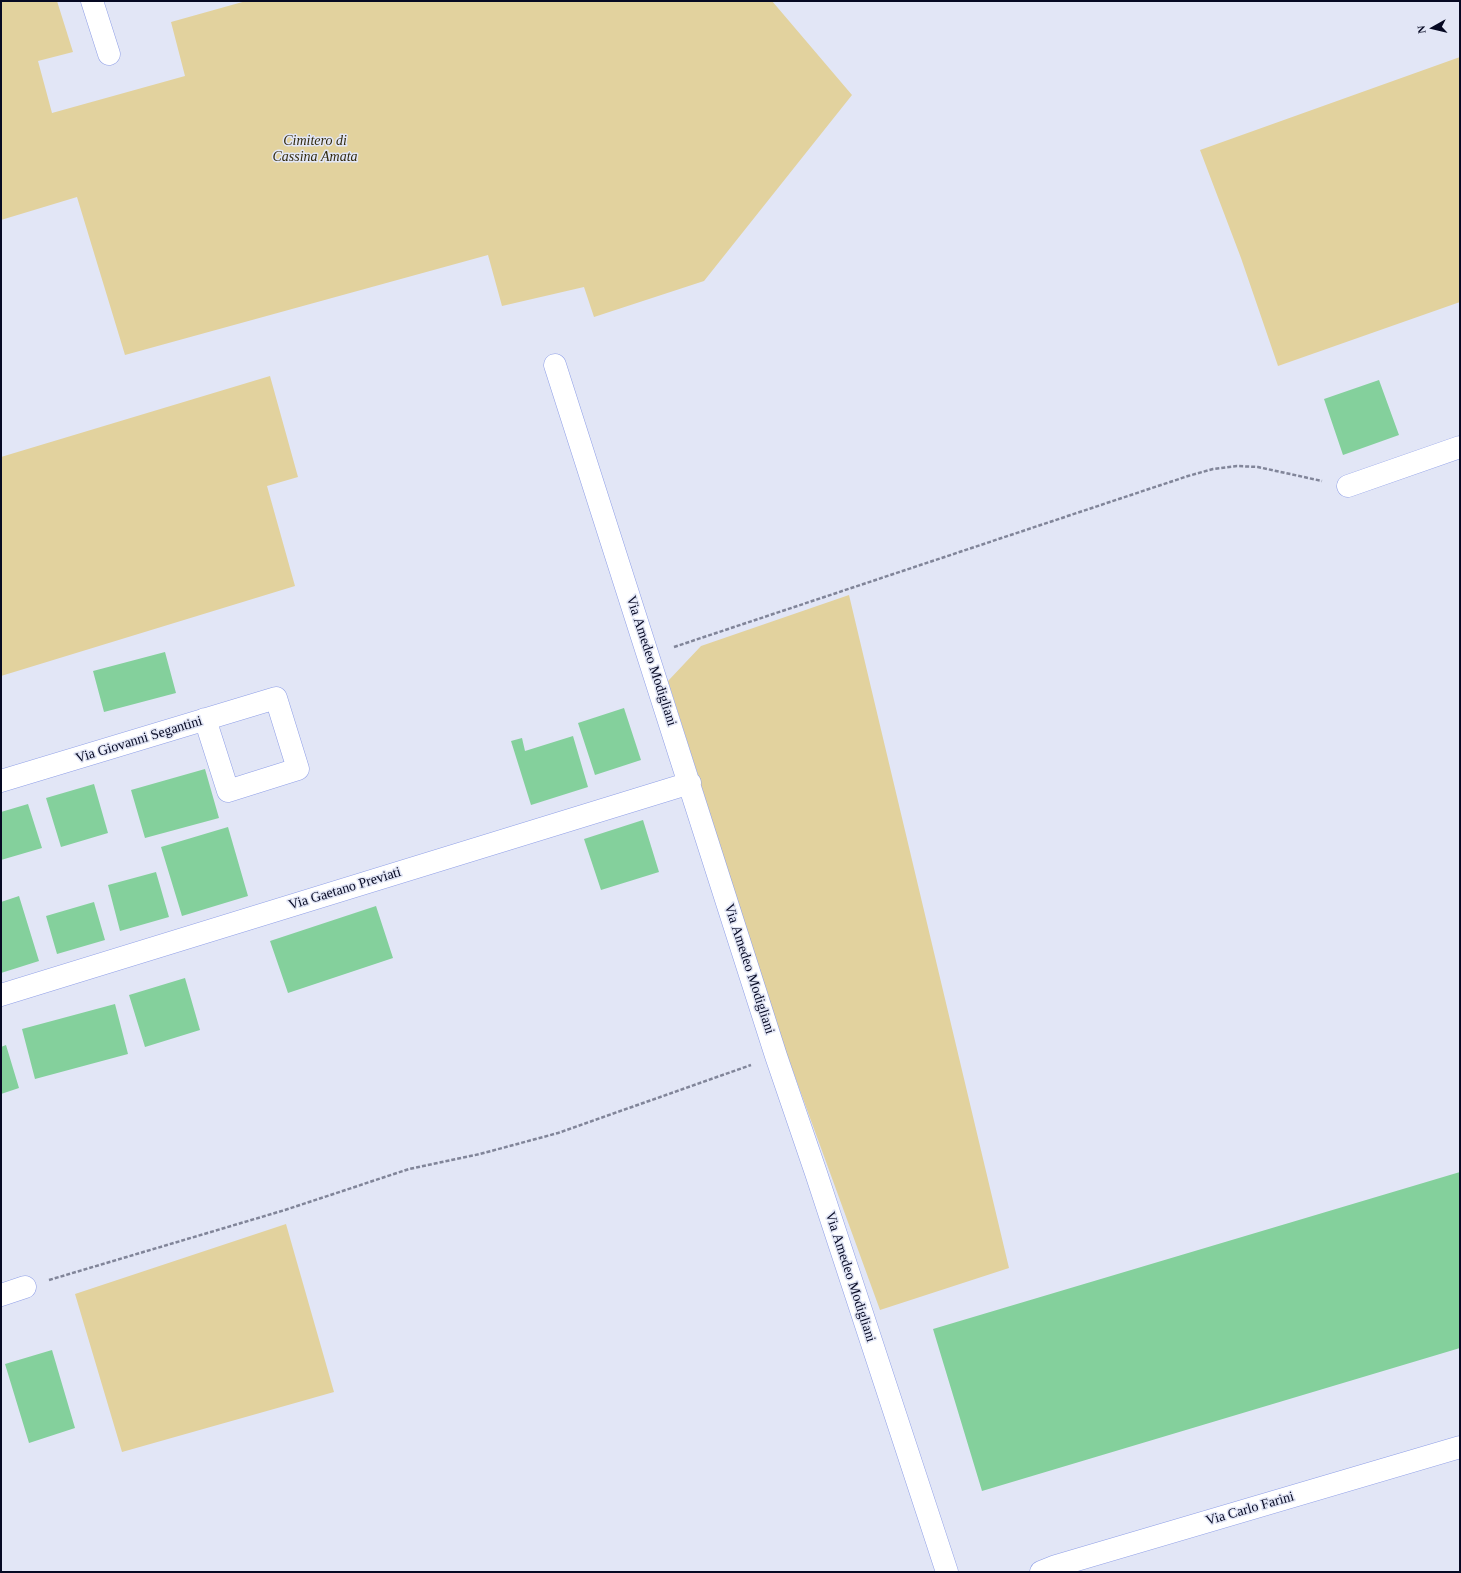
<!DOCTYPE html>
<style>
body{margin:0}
#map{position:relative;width:1461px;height:1573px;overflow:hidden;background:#e2e6f6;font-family:"Times New Roman",serif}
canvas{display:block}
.frame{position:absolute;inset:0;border:2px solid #060923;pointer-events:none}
.north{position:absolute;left:1413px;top:8px;width:40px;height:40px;-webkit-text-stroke:3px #e2e6f6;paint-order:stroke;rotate:262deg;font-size:11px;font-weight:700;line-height:16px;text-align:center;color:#060923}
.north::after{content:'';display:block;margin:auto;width:14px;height:18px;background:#060923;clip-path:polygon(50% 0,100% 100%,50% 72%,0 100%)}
</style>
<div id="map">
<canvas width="1461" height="1573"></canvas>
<div class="frame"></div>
<div class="north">N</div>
</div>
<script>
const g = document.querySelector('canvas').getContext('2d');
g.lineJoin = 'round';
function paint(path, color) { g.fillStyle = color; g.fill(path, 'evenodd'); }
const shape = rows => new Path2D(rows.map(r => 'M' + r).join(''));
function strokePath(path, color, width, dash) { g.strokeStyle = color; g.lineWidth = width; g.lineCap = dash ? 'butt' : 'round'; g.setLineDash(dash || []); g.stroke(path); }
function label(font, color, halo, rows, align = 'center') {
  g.font = font + ' "Times New Roman",serif'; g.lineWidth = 3; g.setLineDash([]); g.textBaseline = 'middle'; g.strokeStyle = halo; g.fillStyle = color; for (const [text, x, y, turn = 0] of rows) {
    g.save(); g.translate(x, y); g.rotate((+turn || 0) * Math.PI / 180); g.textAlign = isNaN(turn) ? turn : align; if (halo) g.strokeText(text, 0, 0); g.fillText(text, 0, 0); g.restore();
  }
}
paint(shape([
 [1,1,57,1,73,52,38,61,52,113,185,76,171,22,246,1,772,1,852,95,704,281,594,317,584,287,502,306,488,255,125,355,77,197,1,220],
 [1460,57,1460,302,1278,366,1241,258,1200,150],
 [270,376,298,477,267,486,295,586,1,676,1,457],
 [849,595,1009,1268,880,1310,782,1041,668,681,701,646],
 [286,1224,334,1392,122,1452,75,1294]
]), '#e2d29e');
paint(shape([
 [1379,380,1399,435,1343,455,1324,399],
 [165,652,176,693,104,712,93,671],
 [624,708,641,760,595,775,578,723],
 [573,736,588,787,531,805,511,741,522,738,525,751],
 [205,769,219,818,145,838,131,790],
 [94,784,108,833,61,847,46,798],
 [28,804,42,848,1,860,1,812],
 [643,820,659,872,601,890,584,839],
 [228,827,248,896,182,916,161,847],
 [156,872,169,917,120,931,108,885],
 [19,896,39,961,1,973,1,902],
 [94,902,105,940,57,954,46,916],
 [376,906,393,958,288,993,270,941],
 [185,978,200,1030,145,1047,129,995],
 [115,1004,128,1054,35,1079,22,1029],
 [6,1045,19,1088,1,1094,1,1047],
 [1460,1172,1460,1348,982,1491,933,1329],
 [52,1350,75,1428,29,1443,5,1364]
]), '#84d09c');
const minor = shape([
 [92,1,109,54],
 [555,365,776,1056,816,1173,947,1572],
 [1348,486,1460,447],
 [1,781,276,698,298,769,228,791,205,719],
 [1,995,690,783],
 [1,1295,25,1287],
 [1041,1572,1056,1566,1460,1447]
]);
strokePath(minor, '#8f9fe7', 23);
strokePath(shape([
 [674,647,1188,476,1213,469,1237,466,1258,467,1322,481],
 [49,1280,285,1210,409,1169,480,1154,558,1133,751,1065]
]), '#818599', 2.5, [4, 2]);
strokePath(minor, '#fff', 22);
label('italic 14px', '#332b0f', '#e2e6f6', [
 ["Cimitero di",315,141],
 ["Cassina Amata",315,157]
]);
label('14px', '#060923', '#e2e6f6', [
 ["Via Amedeo Modigliani",651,661,72],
 ["Via Giovanni Segantini",139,740,-17],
 ["Via Gaetano Previati",345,889,-17],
 ["Via Amedeo Modigliani",749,969,72],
 ["Via Amedeo Modigliani",850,1277,72],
 ["Via Carlo Farini",1250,1509,-16]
]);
</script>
